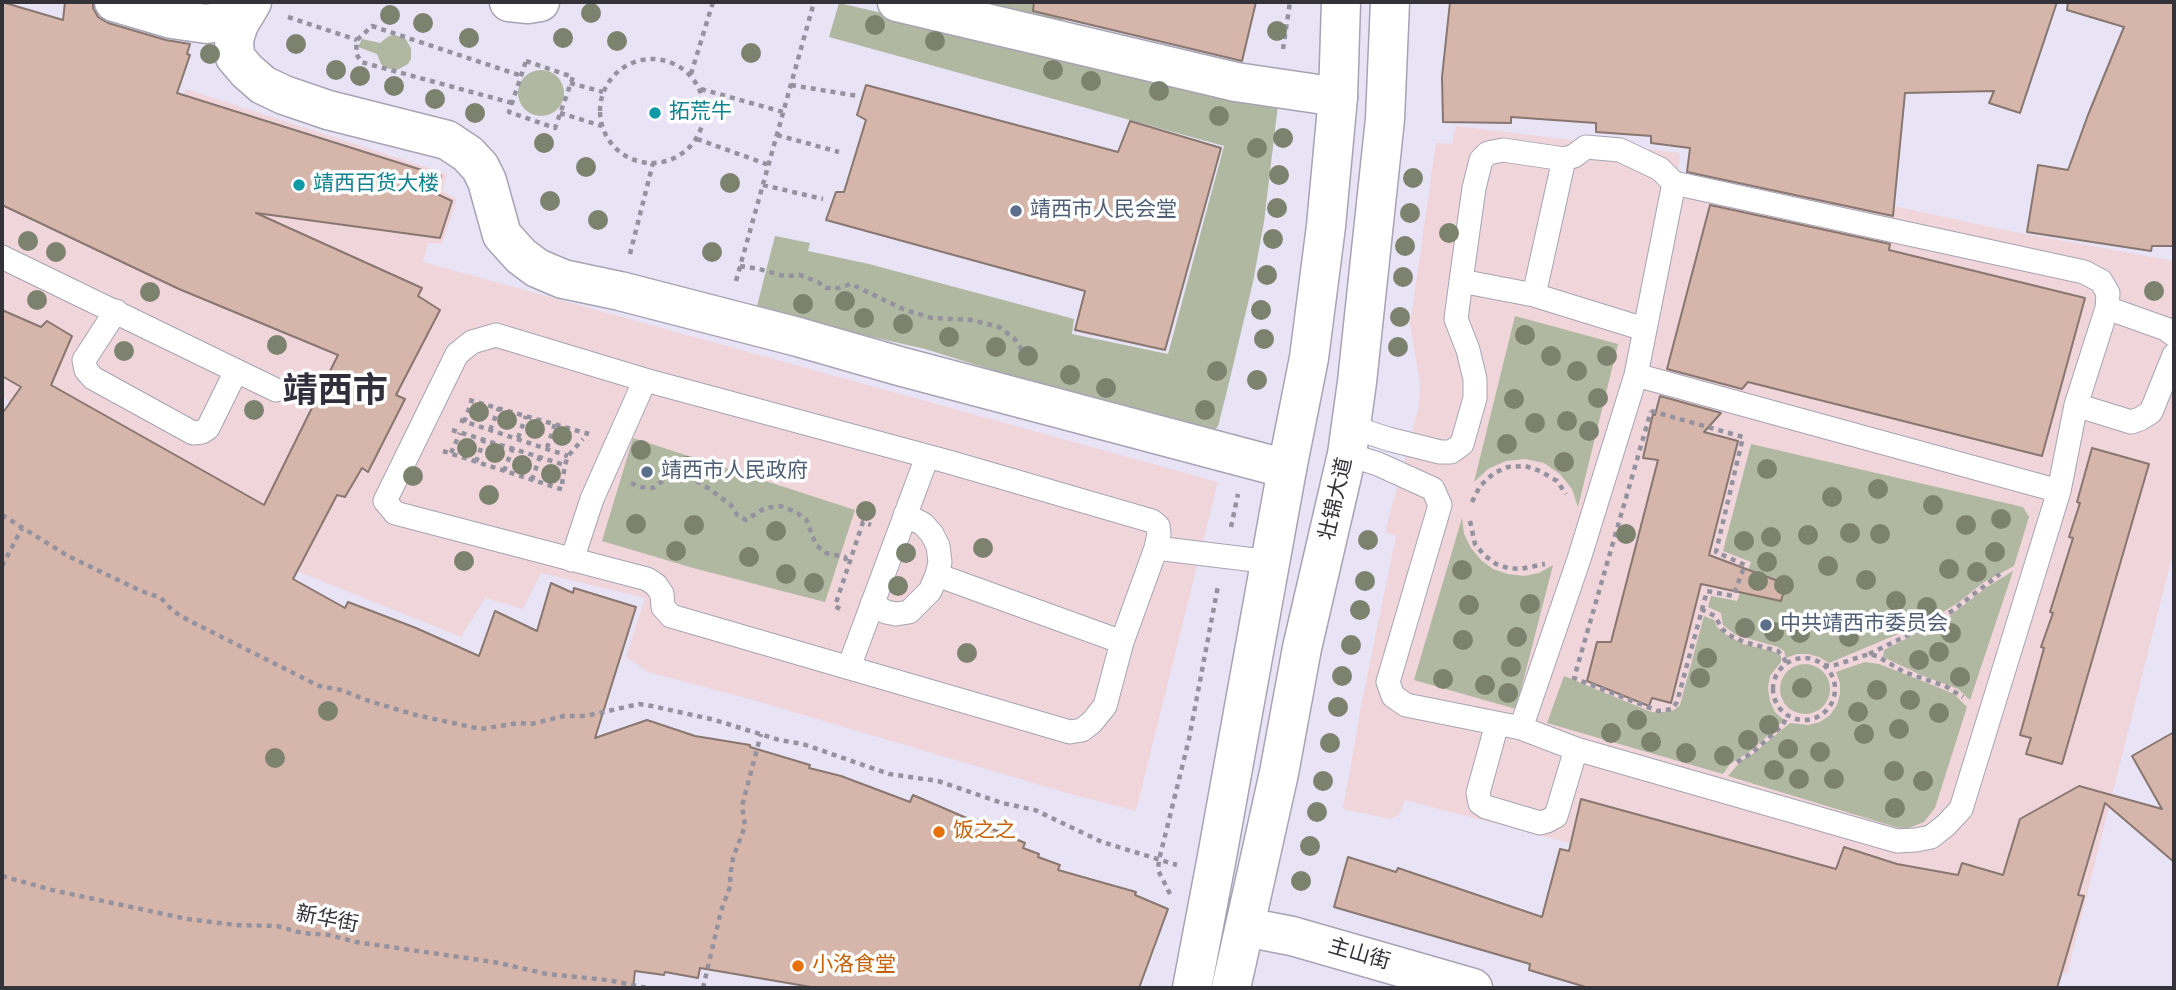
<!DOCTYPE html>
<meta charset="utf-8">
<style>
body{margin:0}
#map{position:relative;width:2176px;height:990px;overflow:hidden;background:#e8e4f6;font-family:"Sofia Sans Condensed",sans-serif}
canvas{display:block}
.frame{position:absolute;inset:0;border:4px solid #333239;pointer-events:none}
</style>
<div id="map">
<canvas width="2176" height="990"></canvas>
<div class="frame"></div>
</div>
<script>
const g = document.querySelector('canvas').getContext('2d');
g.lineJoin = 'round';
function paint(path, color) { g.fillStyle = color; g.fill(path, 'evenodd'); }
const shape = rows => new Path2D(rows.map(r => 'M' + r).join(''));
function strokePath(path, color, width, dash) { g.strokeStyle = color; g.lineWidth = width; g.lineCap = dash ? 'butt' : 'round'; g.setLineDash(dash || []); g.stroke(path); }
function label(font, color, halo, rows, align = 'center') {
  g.font = font + ' "Sofia Sans Condensed","Noto Sans SC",sans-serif'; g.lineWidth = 7; g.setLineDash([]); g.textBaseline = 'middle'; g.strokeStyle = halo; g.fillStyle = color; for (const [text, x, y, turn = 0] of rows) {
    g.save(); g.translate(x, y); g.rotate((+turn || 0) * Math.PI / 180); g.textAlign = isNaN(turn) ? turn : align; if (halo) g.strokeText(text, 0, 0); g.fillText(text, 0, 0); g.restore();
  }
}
paint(shape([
 [186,89,447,174,442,191,457,199,442,244,428,243,423,262,1218,482,1136,811,1067,793,753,700,648,672,626,657,645,598,541,573,523,609,485,598,461,637,304,574,250,546,39,425,2,396,2,118,31,130,149,192],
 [1456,126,1680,153,1678,178,1898,207,2009,231,2174,261,2174,549,2067,974,1405,800,1399,815,1390,819,1343,809,1362,701,1396,536,1385,532,1419,406,1420,382,1410,325,1436,143,1452,144]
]), '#f0d5db');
paint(shape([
 [958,2,1068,2,1062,25],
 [839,3,1278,105,1264,222,1253,282,1226,395,1218,426,1213,433,1037,384,925,349,837,329,757,306,775,236,810,243,808,251,869,264,1074,319,1072,334,1168,354,1224,146,829,37],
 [394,35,405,38,411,48,411,59,408,64,397,70,386,68,381,64,377,54,358,47,362,39,380,43,389,36],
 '518 93a23 23 0 1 1 46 0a23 23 0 1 1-46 0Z',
 [1515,316,1618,344,1578,507,1572,489,1560,474,1544,463,1525,459,1506,461,1488,469,1474,482],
 [633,438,855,510,825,602,693,568,602,541],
 [1751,444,2023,507,2029,517,2014,566,1984,582,1959,602,1929,621,1829,663,1819,657,1808,654,1797,654,1786,658,1784,651,1778,647,1736,635,1723,625,1721,613,1708,607,1711,596,1737,601,1751,562,1723,551],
 [1462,518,1464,534,1471,548,1481,560,1493,569,1508,574,1524,576,1539,573,1553,565,1516,709,1414,680],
 [2013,571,1970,700,1958,689,1921,675,1883,657,1884,650,1947,618,1987,587],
 [1704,616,1714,620,1717,627,1725,634,1743,644,1775,652,1781,656,1781,662,1770,676,1768,688,1770,701,1775,712,1784,720,1752,750,1730,764,1723,774,1547,723,1564,676,1649,711,1657,713,1674,710,1680,705],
 [1865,662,1879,664,1935,686,1954,694,1967,707,1935,808,1924,822,1909,828,1899,828,1728,776,1741,761,1754,753,1790,723,1808,725,1820,722,1830,715,1837,705,1840,694,1840,683,1836,672],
 '1780 689a25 25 0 1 1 50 0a25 25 0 1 1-50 0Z'
]), '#b0b8a1');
const building = shape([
 [2,2,63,20,65,2,93,2,93,8,98,17,108,23,166,40,190,44,187,54,190,55,177,93,441,176,435,193,452,201,440,238,256,213,422,288,418,296,440,310,396,395,405,399,368,472,362,468,345,497,337,495,293,579,345,608,348,602,416,628,479,656,495,611,537,631,551,583,573,593,574,588,636,607,595,738,647,720,695,736,750,745,750,747,810,765,809,768,841,776,910,802,913,795,1025,843,1023,848,1039,854,1038,857,1060,865,1058,870,1136,892,1135,895,1168,909,1139,988,817,988,700,968,698,978,665,972,664,975,635,971,633,988,2,988,2,414,21,387,2,376,2,310,41,327,47,321,72,336,51,385,264,505,338,355,179,289,2,205,2,2],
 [1034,2,1256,2,1242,61,1033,11,1034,2],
 [1450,2,2057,2,2020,113,1989,103,1994,91,1905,93,1893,216,1687,172,1690,148,1651,143,1651,136,1596,132,1596,123,1511,117,1511,123,1443,122,1442,77,1450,2],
 [2068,2,2174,2,2174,246,2152,246,2151,251,2027,232,2038,165,2068,170,2088,115,2124,27,2067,10,2068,2],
 [866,85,1118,152,1130,121,1221,148,1165,350,1075,330,1085,291,826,220,836,192,844,192,866,120,857,115,866,85],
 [1710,205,1890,244,1889,250,2085,298,2042,456,1748,382,1742,389,1667,369,1710,205],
 [1660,396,1721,413,1704,432,1738,441,1709,555,1786,584,1781,601,1701,584,1671,703,1652,698,1649,706,1587,681,1597,642,1611,642,1658,460,1643,458,1653,414,1655,415,1660,396],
 [2092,448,2149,464,2062,764,2026,754,2031,738,2020,735,2044,648,2041,647,2053,613,2050,612,2073,538,2069,537,2080,503,2077,502,2092,448],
 [2174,732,2174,862,2105,803,2078,895,2084,896,2057,988,1589,988,1529,970,1530,964,1334,907,1348,857,1396,872,1398,868,1542,917,1560,849,1569,851,1581,799,1836,869,1844,847,1897,864,1958,875,1962,863,2003,875,2020,819,2079,786,2162,809,2132,756,2174,732]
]);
paint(building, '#d6b6ab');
strokePath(building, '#887670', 2);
const service = shape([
 [2,257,276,390],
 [1461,281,1534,295,1644,329],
 [1534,295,1564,159],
 [2107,308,2166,329,2174,335],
 [116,311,84,360,86,370,93,378,193,433,202,432,208,428,236,371],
 [496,335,645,380,949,462,1152,521,1158,526,1159,534,1156,548,1122,642,1105,706,1092,722,1082,730,1070,732,671,616,663,607,662,594,656,585,647,579,395,513,385,501,457,354,472,342,496,335],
 [1636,375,2059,491],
 [2076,405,2131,422,2140,419,2151,412,2174,355],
 [1347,454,1378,464,1433,489,1440,505,1388,682,1393,696,1406,705,1521,728,1576,749,1897,841,1916,840,1931,837,1946,825,1961,809,2059,491,2076,405,2107,308,2108,293,2101,281,2084,272,1674,183,1660,169,1620,150,1586,147,1574,156,1564,159,1503,150,1488,153,1481,160,1474,188,1461,281,1456,319,1468,350,1475,379,1475,398,1462,444,1451,452,1440,452,1388,439,1352,427],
 [1156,548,1271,562],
 [572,560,592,499,645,380],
 [937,575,1122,642],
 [872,604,886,612,896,614,909,612,930,591,937,575,940,562,938,546,932,534,923,524,905,515],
 [849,667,927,457],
 [1497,724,1478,793,1480,803,1486,807,1540,823,1547,821,1556,816,1576,749],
 [1521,728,1579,559,1636,375,1674,183]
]);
const minor = shape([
 [114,2,172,19,207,24,221,21,239,24],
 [252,2,239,24,234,39,235,57,247,71,263,85,284,95,328,110,447,140,468,154,480,167,487,181,502,235,521,256,537,268,563,279,620,291,798,337,899,366,1287,469],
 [509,2,528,4,540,2],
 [897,2,1236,82,1338,97],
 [1245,927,1292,936,1473,988]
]);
const primary = shape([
 [1192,988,1216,862,1287,469,1309,358,1326,226,1338,97,1341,2],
 [1231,988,1279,773,1302,648,1347,454,1357,382,1385,119,1390,2]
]);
strokePath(service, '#a6a3b4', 25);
strokePath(minor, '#a6a3b4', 41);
strokePath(primary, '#a6a3b4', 41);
strokePath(shape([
 [288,17,357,40],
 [1283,49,1290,2],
 '600 111a52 52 0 1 1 104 0a52 52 0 1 1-104 0Z',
 [526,61,573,77,555,128,509,112,526,61],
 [691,74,713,2],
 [570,83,603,92],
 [791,85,858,96],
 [701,89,783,112],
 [512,103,361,62,356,53,357,40,372,26,522,76],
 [560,113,602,126],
 [777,135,839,152],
 [697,139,769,165],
 [763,185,823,199],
 [630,254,653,163],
 [740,266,759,269,784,276,800,275,818,282,826,288,838,288,851,284,905,310,932,318,971,320,999,327,1014,338,1022,350,1022,359],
 [736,281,814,2],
 [469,400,589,434],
 [1651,411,1743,437,1716,552,1745,565,1733,596,1707,591,1677,702,1672,709,1658,711,1574,678,1651,411],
 [460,420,568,456],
 [464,422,472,401],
 [452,430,565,465],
 [490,430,499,408],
 [518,438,526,416],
 [547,448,555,424],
 [443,451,564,490],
 [451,453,460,433],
 [476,462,484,440],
 [504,471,513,448],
 [532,480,540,456],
 [631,483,641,487,653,488,664,480,677,477,693,479,708,488,731,505,737,515,746,520,765,508,780,506,794,511,806,519,816,545,826,553,845,557,848,565],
 [562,484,565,465,568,456,583,439],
 [1472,502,1480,486,1494,473,1508,467,1525,466,1540,471,1557,481,1566,494],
 [2,515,68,556,141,591,161,598,173,611,188,620,319,686,341,690,369,701,416,715,481,729,519,723,531,724,564,716,586,716,639,704,652,706,715,720,779,740,803,744,889,774,938,781,1002,803,1035,810,1102,842,1177,865],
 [1470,521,1475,544,1484,555,1496,564,1508,568,1520,569,1545,564],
 [1231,527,1238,494],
 [2,566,22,528],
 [840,609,835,606,863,522,871,525],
 [1701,609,1715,616,1722,629,1731,636,1744,642,1778,651,1787,663],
 [1869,654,1927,626,1952,611,2000,574],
 '1773 689a31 31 0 1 1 62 0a31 31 0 1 1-62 0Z',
 [1824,665,1832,666,1869,654,1877,656,1904,672,1945,686,1963,697],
 [1737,762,1752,753,1782,726,1788,715],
 [2,876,52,890,187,919,236,925,277,926,302,933,329,935,356,942,494,962,547,974,608,980,647,988],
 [1170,894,1158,870,1159,860,1189,739,1218,586],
 [703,988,721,911,731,884,730,877,733,858,745,826,742,806,761,734]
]), '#95929f', 4.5, [5, 5]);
strokePath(service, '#fff', 23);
strokePath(minor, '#fff', 38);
strokePath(primary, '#fff', 38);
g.fillStyle = '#7d826f';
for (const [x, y] of [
 [591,13],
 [390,15],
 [423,23],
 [875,25],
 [1277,31],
 [469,38],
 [563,38],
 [617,41],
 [935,41],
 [296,44],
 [751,53],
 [210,54],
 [336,70],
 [1053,70],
 [360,76],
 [1091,81],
 [394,86],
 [1159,91],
 [435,99],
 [475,113],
 [1219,116],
 [1283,138],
 [544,143],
 [1257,148],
 [586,167],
 [1279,175],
 [1413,178],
 [730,183],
 [550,201],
 [1277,208],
 [1410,213],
 [598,220],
 [1449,233],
 [1273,239],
 [28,241],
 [1405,246],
 [56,252],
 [712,252],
 [1267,275],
 [1403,277],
 [2154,291],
 [150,292],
 [37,300],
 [845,301],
 [803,304],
 [1261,310],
 [1400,317],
 [864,318],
 [903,324],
 [1525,335],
 [949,337],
 [1264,339],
 [277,345],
 [996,347],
 [1398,347],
 [124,351],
 [1028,356],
 [1551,356],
 [1607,356],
 [1217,371],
 [1577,371],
 [1070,375],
 [1257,380],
 [1106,388],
 [1598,398],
 [1514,399],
 [254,410],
 [1205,410],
 [479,412],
 [507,420],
 [1567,421],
 [1535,423],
 [535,429],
 [1589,431],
 [562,436],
 [1507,444],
 [467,448],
 [641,450],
 [495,453],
 [1564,462],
 [522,465],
 [687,466],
 [1767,469],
 [551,474],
 [413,476],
 [1878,489],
 [489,495],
 [1832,497],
 [1933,505],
 [866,511],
 [2001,519],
 [636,524],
 [694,525],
 [1966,525],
 [776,531],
 [1850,533],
 [1626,534],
 [1880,534],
 [1808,535],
 [1771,537],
 [1368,540],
 [1744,541],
 [983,548],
 [676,551],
 [1995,552],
 [906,553],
 [749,557],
 [464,561],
 [1767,562],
 [1828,566],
 [1949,569],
 [1462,570],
 [1977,572],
 [786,574],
 [1866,580],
 [1365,581],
 [1758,581],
 [814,583],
 [1784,585],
 [898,586],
 [1896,601],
 [1530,604],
 [1469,605],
 [1927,607],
 [1360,610],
 [1745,628],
 [1774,632],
 [1800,633],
 [1951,633],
 [1517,637],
 [1849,637],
 [1463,640],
 [1351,645],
 [1939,652],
 [967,653],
 [1707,658],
 [1919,660],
 [1511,667],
 [1342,676],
 [1960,677],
 [1700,678],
 [1443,679],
 [1485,685],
 [1802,688],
 [1877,690],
 [1508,693],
 [1910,700],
 [1338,707],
 [328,711],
 [1858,712],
 [1939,713],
 [1637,720],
 [1769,725],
 [1899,729],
 [1611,733],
 [1864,734],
 [1748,740],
 [1651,742],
 [1330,743],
 [1788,749],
 [1820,752],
 [1686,753],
 [1724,756],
 [275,758],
 [1774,770],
 [1894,771],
 [1799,779],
 [1834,779],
 [1323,781],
 [1923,781],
 [1895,808],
 [1317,812],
 [1310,846],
 [1301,881]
]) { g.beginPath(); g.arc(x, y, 10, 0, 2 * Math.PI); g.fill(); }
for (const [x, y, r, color] of [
 [655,113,7,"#0f9aa8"],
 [299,185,7,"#0f9aa8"],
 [1016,211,7,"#5c6f8a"],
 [647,472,7,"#5c6f8a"],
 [1766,625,7,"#5c6f8a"],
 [939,832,7,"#e8710a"],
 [798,966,7,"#e8710a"]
]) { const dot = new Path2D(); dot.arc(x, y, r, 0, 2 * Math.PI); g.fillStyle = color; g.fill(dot); strokePath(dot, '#fff', 2.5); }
label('21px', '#0d838f', '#fff', [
 ["拓荒牛",669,113],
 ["靖西百货大楼",313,185]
], 'left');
label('21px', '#4e5e75', '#fff', [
 ["靖西市人民会堂",1030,211],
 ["靖西市人民政府",661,472],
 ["中共靖西市委员会",1780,625]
], 'left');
label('21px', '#333239', '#fff', [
 ["壮锦大道",1337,499,-77],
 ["新华街",327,920,11],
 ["主山街",1359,955,16]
]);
label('21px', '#c56008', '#fff', [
 ["饭之之",953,832],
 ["小洛食堂",812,966]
], 'left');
label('bold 35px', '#322f3c', '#fff', [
 ["靖西市",335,393]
]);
</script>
